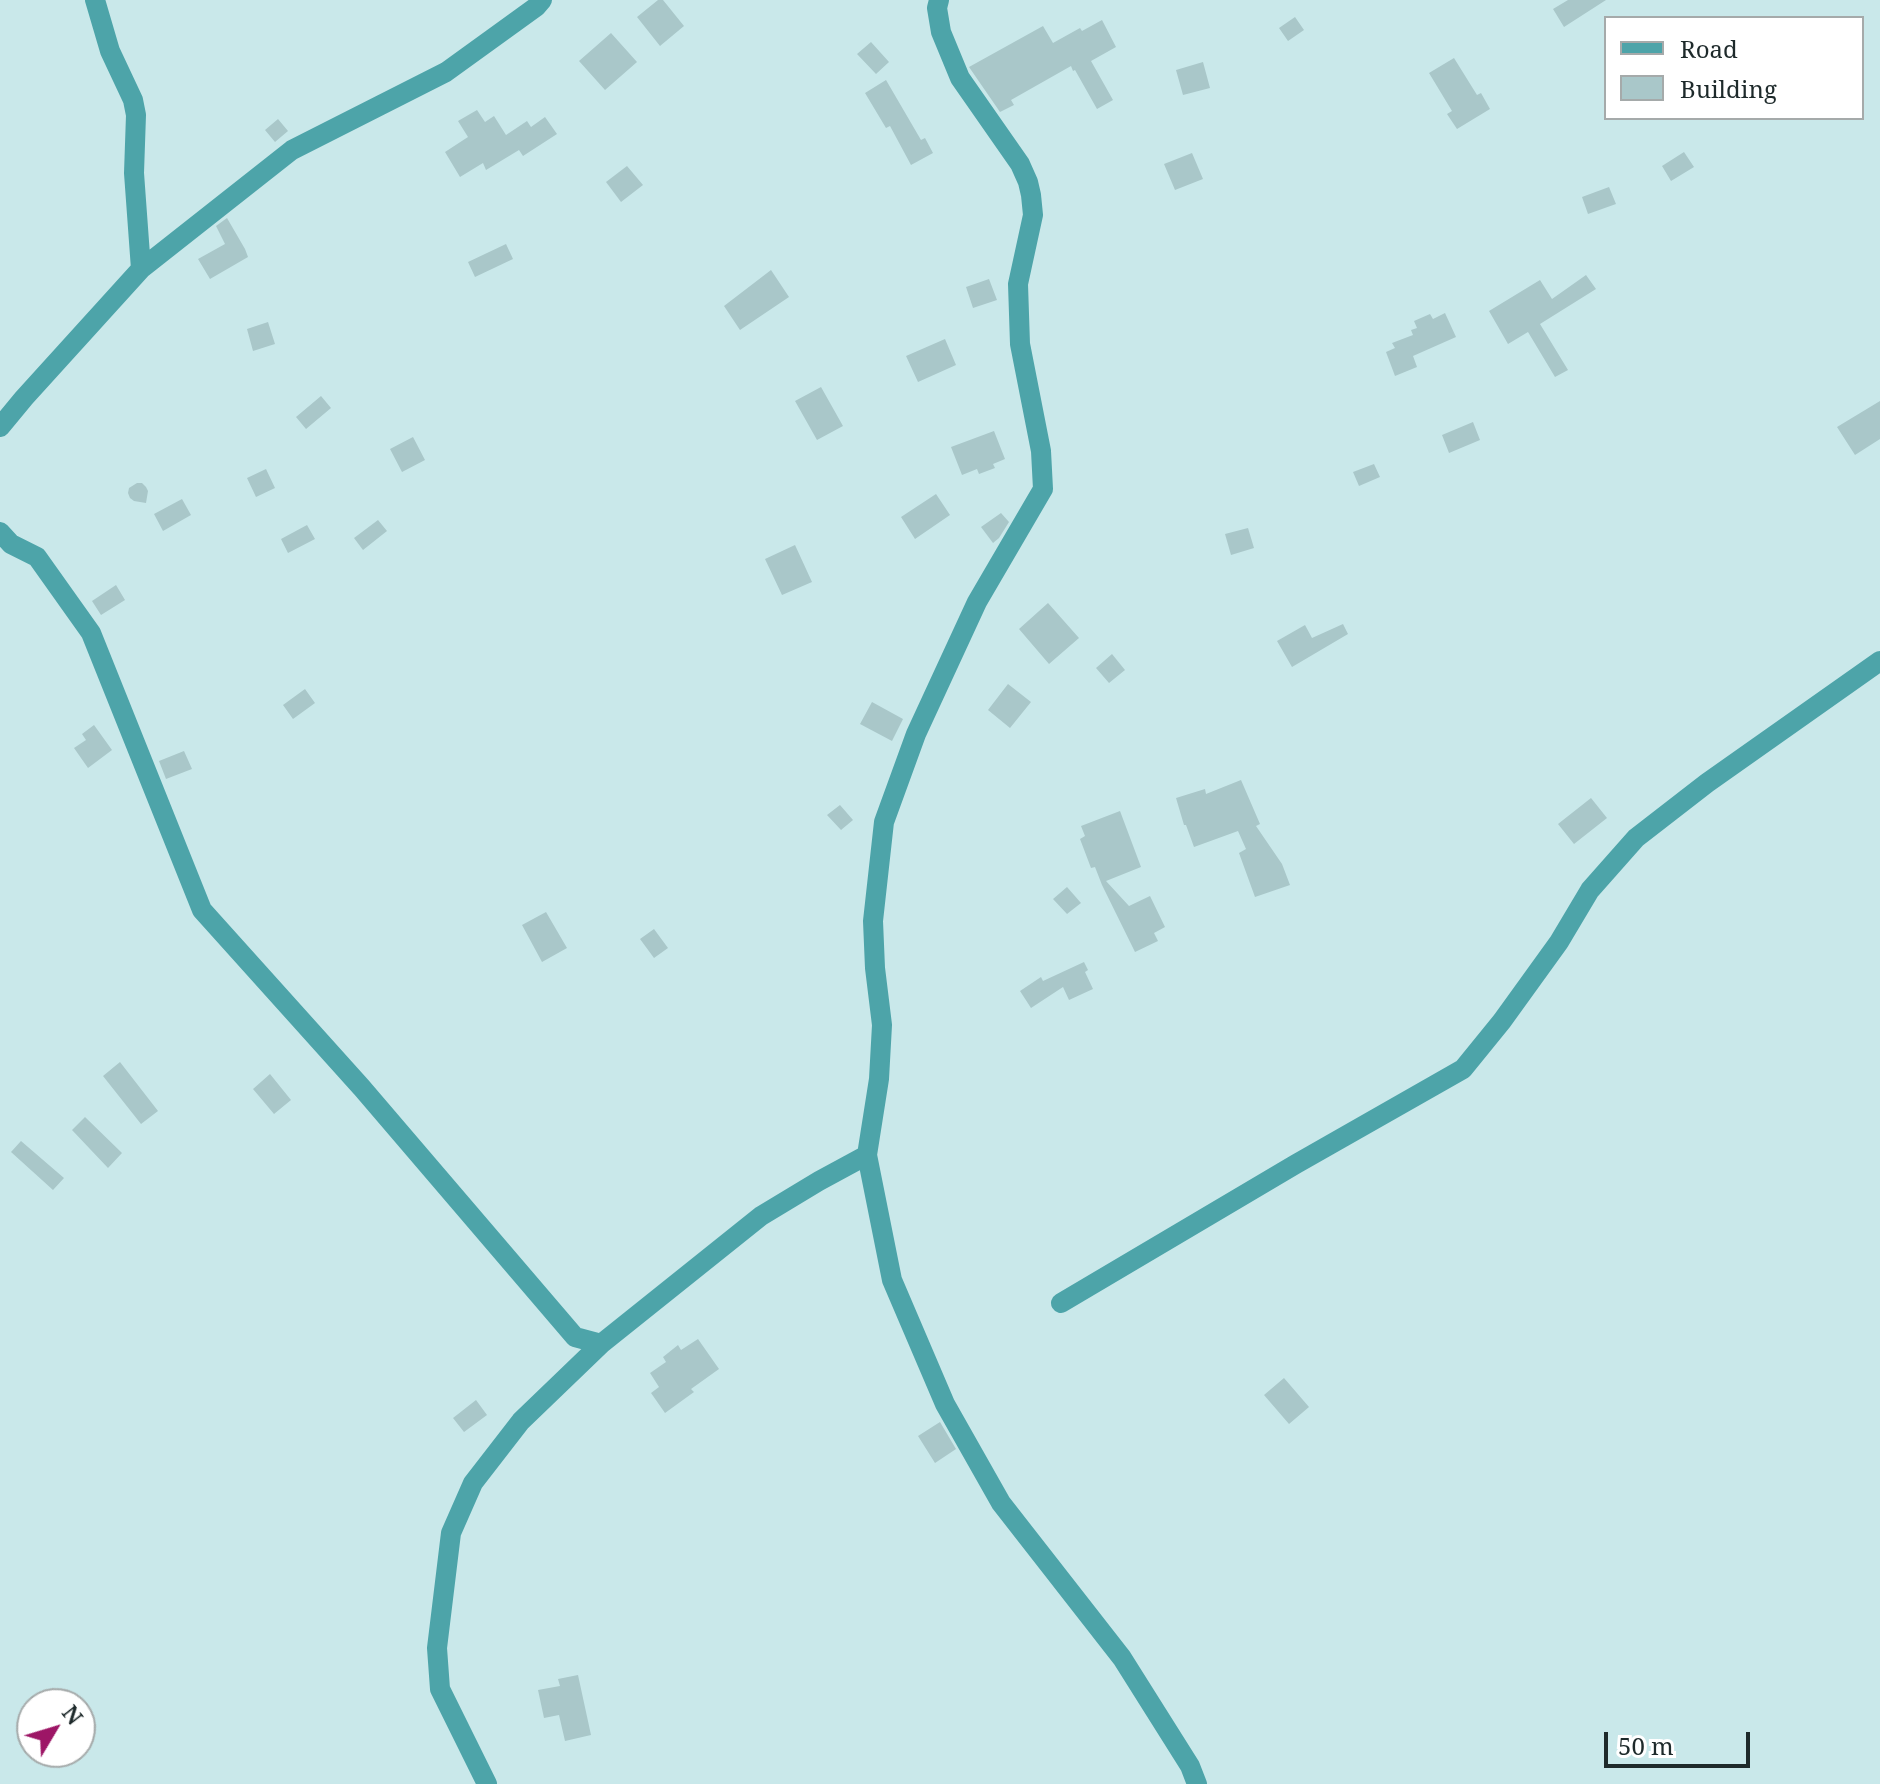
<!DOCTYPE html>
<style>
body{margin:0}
#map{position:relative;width:1880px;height:1784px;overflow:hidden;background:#c9e8ea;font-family:"Noto Serif",serif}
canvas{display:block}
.legend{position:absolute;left:1604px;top:16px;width:260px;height:104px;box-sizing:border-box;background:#fff;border:2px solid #a5aaaa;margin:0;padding:10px 14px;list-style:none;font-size:24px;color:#1e2a2b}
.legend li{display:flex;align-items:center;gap:16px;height:40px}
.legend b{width:40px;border:2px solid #a5aaaa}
.north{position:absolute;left:16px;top:1688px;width:80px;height:80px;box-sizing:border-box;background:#fff;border:2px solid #a5aaaa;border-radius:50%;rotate:52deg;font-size:22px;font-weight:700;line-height:32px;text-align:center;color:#1e2a2b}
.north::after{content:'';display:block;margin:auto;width:28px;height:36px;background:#9d1666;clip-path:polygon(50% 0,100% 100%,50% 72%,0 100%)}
.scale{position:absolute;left:1604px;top:1732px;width:146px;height:36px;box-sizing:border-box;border:4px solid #1e2a2b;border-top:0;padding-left:10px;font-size:24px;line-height:28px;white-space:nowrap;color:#1e2a2b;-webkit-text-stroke:6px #fff;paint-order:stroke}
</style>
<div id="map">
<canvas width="1880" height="1784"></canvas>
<ul class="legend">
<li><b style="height:10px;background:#4da4a9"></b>Road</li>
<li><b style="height:22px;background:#a9c7c9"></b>Building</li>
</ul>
<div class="north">N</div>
<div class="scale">50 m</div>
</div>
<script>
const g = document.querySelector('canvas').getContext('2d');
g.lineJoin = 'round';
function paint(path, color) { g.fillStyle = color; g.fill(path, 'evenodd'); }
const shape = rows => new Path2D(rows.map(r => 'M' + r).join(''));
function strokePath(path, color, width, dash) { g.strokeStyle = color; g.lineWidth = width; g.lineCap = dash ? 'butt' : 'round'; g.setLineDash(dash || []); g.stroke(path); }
paint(shape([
 [658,0,663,0,684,26,660,46,637,17],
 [1568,0,1606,0,1564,27,1553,9],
 [1295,17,1304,30,1288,41,1279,28],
 [1102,20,1116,47,1091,61,1113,100,1097,109,1075,70,1073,71,1071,66,1011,100,1014,105,1000,112,969,67,1043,26,1053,43,1080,28,1082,31],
 [611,33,637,62,605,90,579,61],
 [871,42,889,62,876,74,857,54],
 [1454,58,1477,95,1481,93,1490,109,1457,129,1447,114,1452,111,1429,73],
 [1203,62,1210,88,1183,95,1176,70],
 [886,80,921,140,925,138,933,153,911,165,890,126,886,128,865,93],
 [477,110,485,122,494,116,506,135,527,121,531,127,545,117,557,134,523,156,519,150,486,170,483,163,460,177,445,152,468,137,458,121],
 [278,119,288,131,275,142,265,130],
 [1684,152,1694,167,1671,181,1662,166],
 [1192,153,1203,179,1175,190,1164,164],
 [627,166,643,185,621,202,606,182],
 [1609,187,1616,204,1588,214,1582,197],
 [227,218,245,249,248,257,210,279,198,259,225,244,216,226],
 [506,244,513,259,475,277,468,262],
 [771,270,789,297,740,330,724,306],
 [1586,275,1596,289,1540,324,1568,370,1555,377,1528,332,1508,344,1489,311,1540,280,1552,299],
 [989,279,997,300,973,308,966,287],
 [1445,313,1456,337,1413,356,1417,367,1395,376,1386,352,1395,348,1392,343,1413,335,1411,330,1417,328,1414,321,1430,314,1433,319],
 [268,322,275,344,253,351,247,329],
 [945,339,956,365,918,382,906,356],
 [821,387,843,426,817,440,795,401],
 [321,396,331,408,306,429,296,417],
 [1880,401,1880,439,1855,455,1837,427],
 [1473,422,1480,440,1449,453,1442,435],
 [994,431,1005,459,993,464,995,468,979,474,977,469,962,475,951,447],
 [413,437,425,460,402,472,390,449],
 [1374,464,1380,477,1359,486,1353,472],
 [266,469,275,488,256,497,247,478],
 [137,483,142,483,146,487,148,491,146,503,134,501,130,498,128,493,129,488],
 [936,494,950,515,915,539,901,517],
 [182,499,191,515,163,531,154,514],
 [1001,513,1009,522,999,538,993,543,981,527],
 [378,520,387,531,363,550,354,538],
 [307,525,315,539,288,553,281,539],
 [1248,528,1254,548,1231,555,1225,534],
 [795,545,812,582,782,595,765,559],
 [116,585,125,600,101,615,92,601],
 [1048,603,1079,638,1049,664,1019,629],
 [1343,624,1348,634,1292,667,1277,641,1305,625,1312,638],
 [1112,654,1125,670,1109,683,1096,668],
 [1008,684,1031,702,1010,728,988,710],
 [305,689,315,703,293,719,283,705],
 [872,702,903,719,892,741,860,724],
 [94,725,112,750,88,768,74,748,86,740,82,734],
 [184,751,192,769,166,779,159,761],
 [1241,780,1260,824,1256,826,1282,864,1290,885,1255,897,1239,853,1246,849,1238,831,1194,847,1186,825,1184,825,1176,798,1205,789,1206,794],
 [1591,798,1607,818,1574,844,1558,824],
 [840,805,853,820,841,830,827,815],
 [1120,811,1141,867,1106,881,1129,906,1150,896,1165,927,1154,933,1158,941,1135,952,1102,885,1095,867,1091,868,1080,839,1085,836,1081,826],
 [1067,887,1081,903,1067,914,1053,899],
 [546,912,567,948,542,962,522,925],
 [654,929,668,948,654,958,640,939],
 [1084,962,1088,970,1085,972,1093,989,1069,1000,1063,987,1031,1008,1020,991,1041,977,1043,981],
 [120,1062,158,1111,141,1124,103,1076],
 [270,1074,291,1100,274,1114,253,1089],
 [85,1117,122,1153,108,1168,72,1130],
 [21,1141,64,1178,53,1190,11,1152],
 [698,1339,719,1369,691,1389,694,1392,665,1413,651,1393,659,1387,650,1373,666,1362,663,1357,678,1345,681,1350],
 [1284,1378,1309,1407,1289,1424,1264,1395],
 [476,1400,487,1415,464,1432,453,1418],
 [940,1422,956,1449,935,1463,918,1436],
 [578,1675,591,1735,565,1741,559,1715,544,1718,538,1690,560,1686,558,1679]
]), '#a9c7c9');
strokePath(shape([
 [95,0,110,51,133,100,136,115,134,173,141,269],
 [939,0,937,8,941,32,960,78,1020,164,1028,182,1031,195,1033,215,1018,284,1020,344,1041,451,1043,489,977,602,916,734,884,822,873,921,875,968,882,1025,879,1079,867,1155,892,1280,945,1404,1001,1503,1122,1658,1190,1766,1197,1784],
 [0,427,24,398,141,269,292,150,446,72,536,7,542,0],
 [0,532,11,544,37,557,91,633,202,910,362,1088,575,1337,601,1344,761,1216,819,1181,867,1155],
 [1061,1303,1296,1164,1463,1069,1502,1021,1559,942,1590,890,1636,838,1707,783,1880,661],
 [487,1784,440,1689,437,1648,451,1533,473,1483,521,1421,601,1344]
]), '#4da4a9', 20);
</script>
